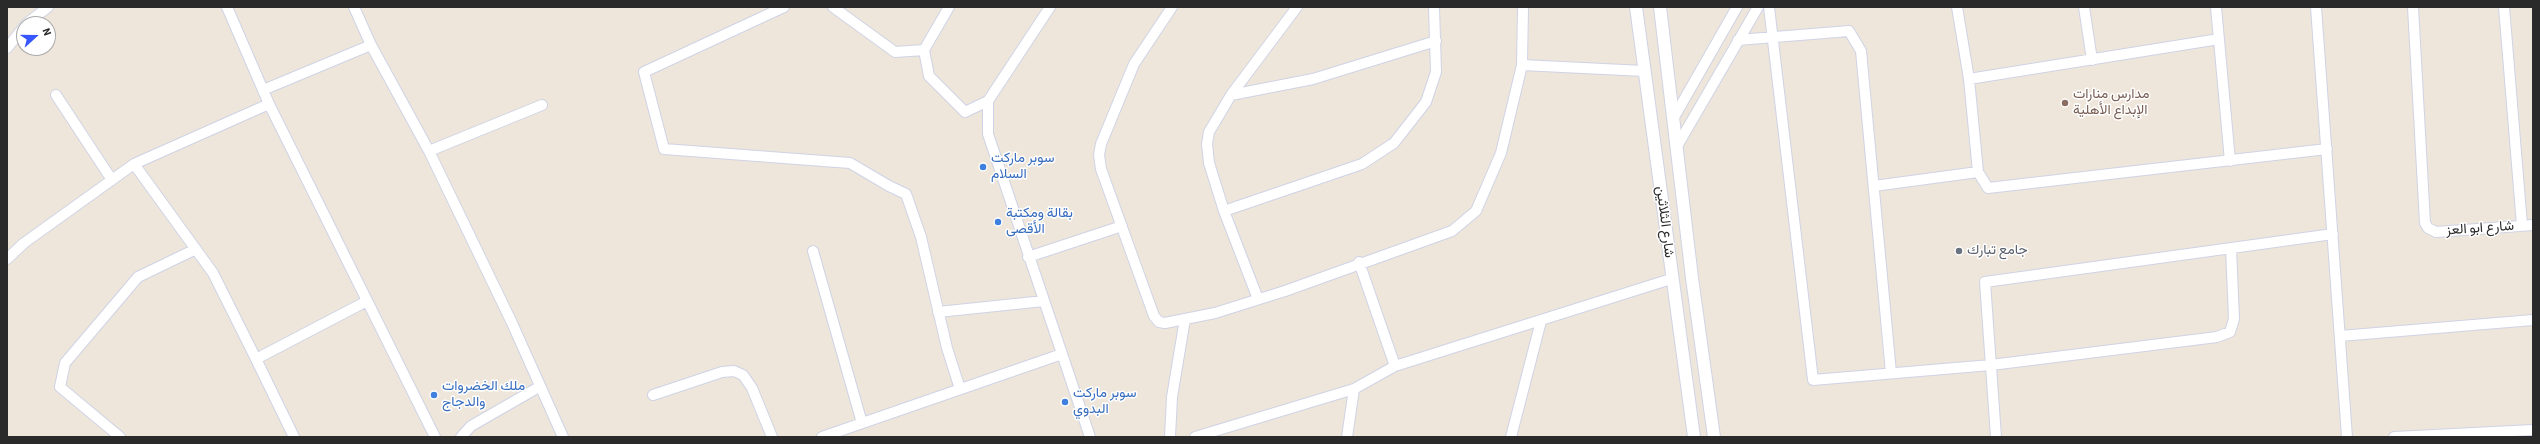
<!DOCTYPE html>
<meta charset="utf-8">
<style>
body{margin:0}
#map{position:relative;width:2540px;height:444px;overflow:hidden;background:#eee6da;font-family:"Source Sans 3",sans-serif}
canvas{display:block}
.frame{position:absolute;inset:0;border:8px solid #2a2a2a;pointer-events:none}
.north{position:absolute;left:16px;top:16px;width:40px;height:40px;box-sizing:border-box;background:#fff;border:1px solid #aaa;border-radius:50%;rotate:69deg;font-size:11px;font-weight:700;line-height:16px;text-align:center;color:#2a2a2a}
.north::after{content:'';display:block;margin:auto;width:14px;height:18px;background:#3656ff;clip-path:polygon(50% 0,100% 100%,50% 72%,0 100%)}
</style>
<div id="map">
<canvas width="2540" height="444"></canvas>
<div class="frame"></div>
<div class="north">N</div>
</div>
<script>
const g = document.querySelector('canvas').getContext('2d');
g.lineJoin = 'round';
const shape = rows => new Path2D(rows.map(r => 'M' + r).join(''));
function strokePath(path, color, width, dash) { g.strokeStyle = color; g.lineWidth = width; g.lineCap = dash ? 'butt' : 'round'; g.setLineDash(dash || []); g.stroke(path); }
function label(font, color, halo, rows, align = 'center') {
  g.font = font + ' "Source Sans 3",Vazirmatn,sans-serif'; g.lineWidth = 3; g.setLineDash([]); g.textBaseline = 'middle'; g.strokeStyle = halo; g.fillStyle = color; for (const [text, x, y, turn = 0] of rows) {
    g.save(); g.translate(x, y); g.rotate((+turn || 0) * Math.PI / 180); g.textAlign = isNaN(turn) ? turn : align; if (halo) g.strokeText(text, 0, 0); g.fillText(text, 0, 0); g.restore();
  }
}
const minor = shape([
 [227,7,269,104],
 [354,7,371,45,429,151,512,323,563,437],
 [784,7,644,72,664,149,850,163,889,186,906,194,921,237,947,348,960,389],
 [833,7,895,52,924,50,949,7],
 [1172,7,1134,64,1101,144,1099,155,1101,169,1154,316,1159,322,1165,323,1215,313,1285,291,1452,231,1476,211,1501,153,1522,65,1523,7],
 [1769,7,1813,380,1991,365,2217,337,2230,332,2234,319,2231,248],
 [1957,7,1969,79,1978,172,1988,188,2327,149],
 [2084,7,2092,60],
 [2216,7,2230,161],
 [2316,7,2347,437],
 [2413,7,2425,223,2428,228,2436,232,2533,225],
 [2504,7,2522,225],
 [26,24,48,7],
 [1738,40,1849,31,1861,51,1891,373],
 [7,48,24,27],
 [924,50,929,76,965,112,988,101,1050,7],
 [1522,65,1644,71],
 [1969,79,2219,39],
 [263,90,371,45],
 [56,95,112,180],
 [1231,95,1313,79,1436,41],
 [988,101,988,134,1090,437],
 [1673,119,1737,7],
 [1676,148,1758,7],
 [429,151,542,105],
 [134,164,213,273,256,359,367,301],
 [1874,186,1978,172],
 [1224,211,1362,164,1394,143,1426,102,1436,72,1434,7],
 [813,251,862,423],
 [1028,257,1122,226],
 [7,259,24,243,134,164,269,104,435,437],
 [1359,262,1395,366],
 [1258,299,1224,211,1209,163,1207,144,1209,132,1231,95,1297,7],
 [938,312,1044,301],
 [2340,336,2533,320],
 [256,359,294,437],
 [653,395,722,372,734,371,743,375,752,388,772,437],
 [120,437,60,387,65,363,138,277,196,249],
 [461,437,471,426,539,387],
 [822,437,1062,354],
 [1170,437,1172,397,1185,319],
 [1195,437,1354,389,1395,366,1671,279],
 [1347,437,1354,389],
 [1511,437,1541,321],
 [1996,437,1985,282,2333,234],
 [2394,437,2533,430]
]);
const tertiary = shape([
 [1636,7,1694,437],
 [1660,7,1692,278,1714,437]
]);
strokePath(minor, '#cfd3e5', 12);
strokePath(tertiary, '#cfd3e5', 14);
strokePath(minor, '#fff', 10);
strokePath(tertiary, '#fff', 12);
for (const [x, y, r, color] of [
 [2065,103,4,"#8d6e63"],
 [983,167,4,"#3f7fe0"],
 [998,222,4,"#3f7fe0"],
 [1959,251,4,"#6b7280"],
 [434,395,4,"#3f7fe0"],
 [1065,402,4,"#3f7fe0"]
]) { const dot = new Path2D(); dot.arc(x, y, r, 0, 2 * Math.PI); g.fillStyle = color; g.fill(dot); strokePath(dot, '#fff', 1.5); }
label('14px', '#785e54', '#fff', [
 ["مدارس منارات",2073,95],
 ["الإبداع الأهلية",2073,111]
], 'left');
label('14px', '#366cbe', '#fff', [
 ["سوبر ماركت",991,159],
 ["السلام",991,175],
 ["بقالة ومكتبة",1006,214],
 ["الأقصى",1006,230],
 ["ملك الخضروات",442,387],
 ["والدجاج",442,403],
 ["سوبر ماركت",1073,394],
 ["البدوي",1073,410]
], 'left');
label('14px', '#2a2a2a', '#fff', [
 ["شارع الثلاثين",1664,222,83],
 ["شارع ابو العز",2480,229,-4]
]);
label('14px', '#5b616d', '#fff', [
 ["جامع تبارك",1967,251]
], 'left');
</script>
